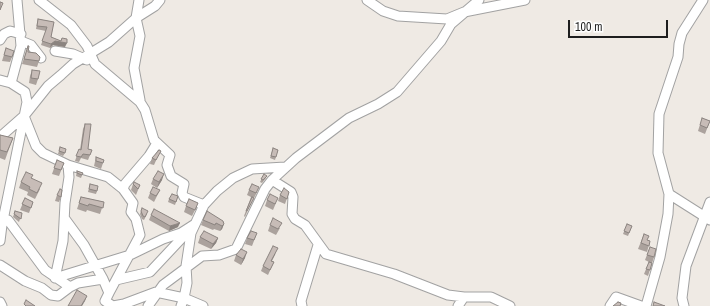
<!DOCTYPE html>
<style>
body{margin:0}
#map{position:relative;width:710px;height:306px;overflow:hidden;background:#efeae4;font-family:"Archivo Narrow",sans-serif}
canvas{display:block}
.scale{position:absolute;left:568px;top:20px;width:100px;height:18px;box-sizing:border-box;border:2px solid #1e1e1e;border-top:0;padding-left:5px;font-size:12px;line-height:14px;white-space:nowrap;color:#1e1e1e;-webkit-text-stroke:3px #fff;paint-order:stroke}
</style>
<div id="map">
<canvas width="710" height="306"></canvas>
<div class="scale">100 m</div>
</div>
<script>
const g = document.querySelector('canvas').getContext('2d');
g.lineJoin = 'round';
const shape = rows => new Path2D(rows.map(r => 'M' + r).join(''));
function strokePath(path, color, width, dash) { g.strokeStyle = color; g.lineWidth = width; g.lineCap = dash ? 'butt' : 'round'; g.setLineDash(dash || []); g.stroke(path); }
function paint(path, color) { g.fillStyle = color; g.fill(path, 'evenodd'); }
const minor = shape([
 [39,0,71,25,87,46,95,64,140,102,145,110,154,140,170,155,167,165,171,176,184,184,182,193,184,197,204,205],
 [139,0,136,18,140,36,134,68,140,100],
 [367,0,383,11,398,16,447,19,464,12,525,0],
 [0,40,4,34,10,31,21,34],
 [21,41,31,45,41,58],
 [55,51,73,54,87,60],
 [0,80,11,83],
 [24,116,36,146,43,153,68,165,69,177,65,203,63,241,55,278,130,255,163,239,181,233,195,224,150,272,116,280],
 [0,137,24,116,48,86,61,75,73,64,109,42,136,18,155,6,160,0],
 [68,165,108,177,123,189],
 [272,180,291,192,293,197,292,214,295,219,305,225,326,254,394,274,448,295,464,297,491,297,510,306],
 [669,194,710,220],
 [65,219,84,245,103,279],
 [3,222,5,219,8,220,45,270,70,287,78,283,103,279,109,293,105,301,113,306],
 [0,241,2,225,27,102,25,92,11,83,21,46,17,0],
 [0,265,25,281,42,288,51,295,58,296,70,287],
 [109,293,140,235,136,219,131,212,133,203,123,189,125,184,149,156,157,143],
 [0,302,2,306],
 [113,306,124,304,156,292,184,298,203,306],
 [148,306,163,285,202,256,219,255,236,249,265,189,272,180,296,158,349,118,378,104,397,92,441,41,451,24,479,0],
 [181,306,184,298,187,283,186,266,191,233,204,205,217,191,233,178,252,169,285,167],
 [302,306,301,301,318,245],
 [458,306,464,297],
 [610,306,616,297,641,306],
 [646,306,660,257,668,214,669,194,658,153,659,114,678,57,679,44,682,33,703,0],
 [684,306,682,298,686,266,710,202]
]);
strokePath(minor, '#a2a2a2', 11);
strokePath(minor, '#fff', 9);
paint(shape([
 [38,19,54,22,51,37,61,41,62,38,65,47,53,45,50,48,41,45,46,31,36,29,37,23],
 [28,46,28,52,39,61,37,67,22,64],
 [6,48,12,57,10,62,2,61],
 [32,70,38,79,36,85,29,83,30,76],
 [702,118,710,121,705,134,698,131],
 [85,124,88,149,92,150,88,160,81,158,79,162,75,161,79,149,80,150,83,129],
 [0,135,13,138,5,160,0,158],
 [60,147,65,153,63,156,58,154],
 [273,148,278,150,275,160,270,158],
 [158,156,154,165,150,164,152,158],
 [96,157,104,160,101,169,94,166],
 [57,160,64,163,59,176,52,174],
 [77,171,83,173,81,178,76,176],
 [264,174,266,178,262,183,260,182],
 [32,178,40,189,35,199,27,195,28,192,19,188,21,182],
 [153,179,162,180,157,188,151,184],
 [90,184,97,191,96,194,88,192],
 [133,184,140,185,136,195,131,190],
 [160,190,154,202,148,198,150,193],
 [249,190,257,192,254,198,253,198,245,217,244,216,251,197,247,195],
 [289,192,285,204,278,201,280,195],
 [57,195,61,197,59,202,55,201],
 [178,196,175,205,168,202,169,199],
 [81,197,104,202,100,214,87,210,86,212,77,209],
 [25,198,33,202,29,213,20,210],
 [267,200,276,203,273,210,265,206],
 [186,206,196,208,192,216,184,212],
 [142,208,147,214,144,220,142,219,140,214],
 [15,211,22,213,19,222,13,217],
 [151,215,178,227,169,231,149,220],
 [203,220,224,224,222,229,220,231,214,229,213,230,201,225],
 [627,224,632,226,628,236,623,234],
 [270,225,280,228,276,235,268,231],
 [257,233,252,246,245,244,247,238],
 [644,234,647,240,650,241,647,252,638,249],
 [200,237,218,238,216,243,211,249,198,243],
 [650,247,654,257,648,276,644,274,649,262,645,260],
 [276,253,272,261,274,262,268,275,261,271,263,266],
 [236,255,245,258,241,265,234,261]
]), '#aba29d');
paint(shape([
 [55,41,67,43,65,47,53,45,50,48,51,44],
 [164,174,162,180,157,188,159,182],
 [180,223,178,227,169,231,170,226],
 [224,224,222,229,220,231,222,226],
 [218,238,216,243,211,249,213,244],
 [247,252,245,258,241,265,243,259],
 [87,296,85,301,82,306,81,306]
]), '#8b8480');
const building = shape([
 [0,2,3,3,0,10,0,2],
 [38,19,54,22,51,37,61,41,62,38,67,39,67,43,55,41,51,44,42,41,47,27,37,26,38,19],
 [28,46,29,46,28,52,36,53,40,57,39,61,24,59,28,46],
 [6,48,14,51,12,57,4,55,6,48],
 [32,70,40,71,38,79,31,78,32,70],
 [702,118,710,121,707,128,700,125,702,118],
 [85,124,91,124,88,149,92,150,90,155,83,154,81,157,76,156,79,149,81,150,85,124],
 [0,135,13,138,7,152,0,150,0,135],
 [60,147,66,149,65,153,59,151,60,147],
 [273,148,278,150,276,157,271,156,273,148],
 [159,150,161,151,156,160,152,158,159,150],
 [96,157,104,160,103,163,96,161,96,157],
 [57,160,64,163,61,170,54,168,57,160],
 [77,171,83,173,82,175,77,173,77,171],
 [158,171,164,174,159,182,153,179,158,171],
 [26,172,33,175,31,178,42,183,37,193,29,189,30,187,21,182,26,172],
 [264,174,267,176,263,180,261,179,264,174],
 [134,182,140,185,138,189,133,184,134,182],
 [90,184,98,186,97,191,89,189,90,184],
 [252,184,259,187,256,193,249,190,252,184],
 [153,187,160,190,156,196,150,193,153,187],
 [284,188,289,192,287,199,280,195,284,188],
 [60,189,62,190,61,197,57,195,60,189],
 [172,194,178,196,176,202,169,199,172,194],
 [270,194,278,198,275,204,267,200,270,194],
 [81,197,104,202,103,208,89,204,88,206,79,203,81,197],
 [252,197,254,198,247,211,246,211,252,197],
 [25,198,33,202,31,208,22,204,25,198],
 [189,199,198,203,195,210,186,206,189,199],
 [142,208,148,211,145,217,143,216,141,211,142,208],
 [154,209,180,223,170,226,151,215,154,209],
 [15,211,22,213,21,219,14,214,15,211],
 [207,211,223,221,224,224,222,226,216,223,215,225,203,220,207,211],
 [273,218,282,223,278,229,270,225,273,218],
 [627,224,632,226,629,233,624,231,627,224],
 [204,231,218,238,213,244,200,237,204,231],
 [251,231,257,233,254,240,247,238,251,231],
 [644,234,649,236,647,240,650,241,649,246,641,243,644,234],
 [273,246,278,248,271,261,274,262,270,270,263,266,273,246],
 [650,247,656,249,654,257,647,255,650,247],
 [241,249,247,252,243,259,236,255,241,249],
 [649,262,652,263,650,270,646,269,649,262],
 [77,290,87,296,81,306,68,306,77,290],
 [26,300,35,306,26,306,24,304,26,300],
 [618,302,621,303,620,306,613,306,618,302],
 [654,302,665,306,653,306,654,302]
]);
paint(building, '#c7bcb7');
strokePath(building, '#8b8480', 1);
</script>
